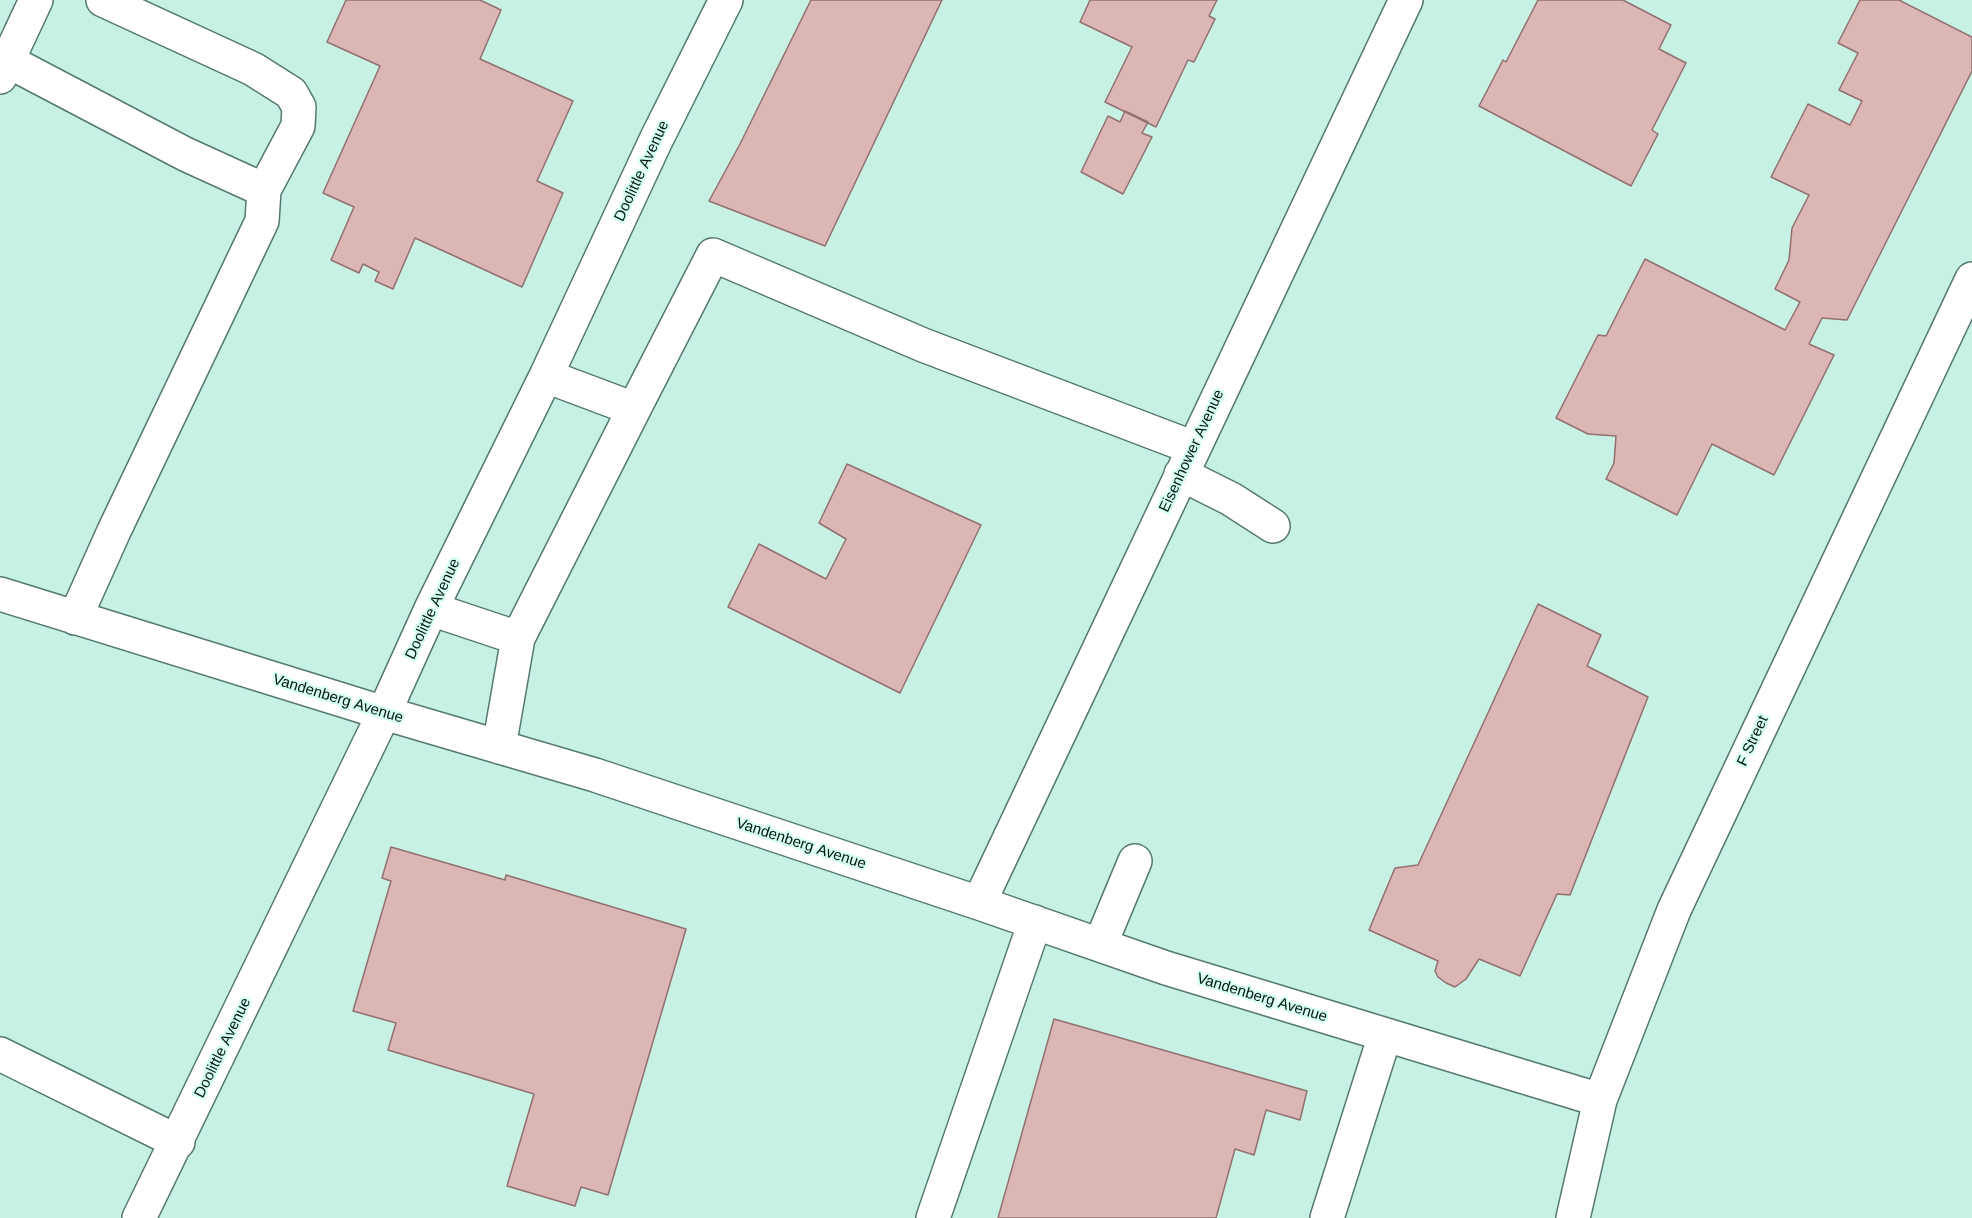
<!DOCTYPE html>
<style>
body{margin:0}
canvas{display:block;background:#c8f1e6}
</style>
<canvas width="1972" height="1218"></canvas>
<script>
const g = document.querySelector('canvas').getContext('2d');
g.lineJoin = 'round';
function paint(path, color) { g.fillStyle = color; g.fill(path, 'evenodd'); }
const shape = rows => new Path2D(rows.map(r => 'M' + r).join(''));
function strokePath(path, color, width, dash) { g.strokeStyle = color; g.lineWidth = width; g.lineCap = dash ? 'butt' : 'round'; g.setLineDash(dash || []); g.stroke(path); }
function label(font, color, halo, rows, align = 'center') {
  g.font = font + ' Helvetica,sans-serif'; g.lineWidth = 4.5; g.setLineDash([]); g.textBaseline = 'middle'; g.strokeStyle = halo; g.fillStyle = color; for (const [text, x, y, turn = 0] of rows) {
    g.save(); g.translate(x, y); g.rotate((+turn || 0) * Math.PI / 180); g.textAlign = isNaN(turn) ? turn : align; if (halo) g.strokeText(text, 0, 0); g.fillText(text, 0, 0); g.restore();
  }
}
const building = shape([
 [346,0,480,0,501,10,480,59,573,101,537,181,563,193,522,287,415,238,393,289,375,281,379,272,363,264,359,273,331,260,354,207,323,193,380,66,327,42,346,0],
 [811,0,942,0,825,246,709,201,740,144,811,0],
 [1090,0,1217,0,1209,16,1215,19,1194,62,1188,60,1156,127,1105,102,1132,47,1080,22,1090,0],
 [1538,0,1623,0,1671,25,1659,49,1686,63,1652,130,1658,134,1631,186,1479,106,1503,60,1506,62,1538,0],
 [1860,0,1899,0,1972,37,1972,71,1847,320,1822,318,1809,344,1834,355,1774,475,1712,444,1677,515,1606,479,1614,463,1616,436,1588,434,1556,418,1598,335,1606,336,1645,259,1785,330,1800,302,1775,289,1789,260,1792,228,1809,195,1771,177,1808,104,1850,125,1862,101,1839,90,1858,53,1838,43,1860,0],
 [1125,111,1148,122,1142,133,1152,137,1123,194,1081,172,1108,116,1120,122,1125,111],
 [847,464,981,525,900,693,728,607,759,544,826,579,846,539,819,523,847,464],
 [1538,604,1601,635,1587,666,1648,697,1570,895,1557,894,1520,976,1479,959,1466,979,1455,987,1446,983,1438,977,1435,971,1438,961,1369,930,1395,868,1418,865,1538,604],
 [391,847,505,880,506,875,686,929,608,1195,581,1187,575,1206,507,1186,534,1094,388,1050,396,1023,353,1011,391,881,382,878,391,847],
 [1054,1019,1307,1091,1300,1120,1266,1110,1254,1155,1235,1149,1216,1218,998,1218,1054,1019]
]);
paint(building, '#dcb6b4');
strokePath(building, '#92706e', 1.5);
const minor = shape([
 [8,61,185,154,264,190],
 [0,77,36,0],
 [546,376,634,409,713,255,923,345,1194,448],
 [1181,474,1231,499,1273,526],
 [0,594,384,713,595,775,979,903,1166,968,1600,1100],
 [431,609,518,638],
 [75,618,114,531,262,221,264,190,298,126,299,107,291,93,253,69,103,0],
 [499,747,518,638,634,409],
 [979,903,1406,0],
 [1100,945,1135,861],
 [0,1054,178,1142],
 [139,1218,384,713,431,609,546,376,656,140,726,0],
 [933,1218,1035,922],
 [1327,1218,1385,1035],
 [1573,1218,1600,1100,1674,910,1972,279]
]);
strokePath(minor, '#547970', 36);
strokePath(minor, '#fff', 33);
label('15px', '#071613', '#d5fef3', [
 ["Doolittle Avenue",642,171,-65],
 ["Eisenhower Avenue",1192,451,-65],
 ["Doolittle Avenue",433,609,-65],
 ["Vandenberg Avenue",338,699,17],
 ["F Street",1753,741,-65],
 ["Vandenberg Avenue",801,844,18],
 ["Vandenberg Avenue",1262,998,17],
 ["Doolittle Avenue",223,1048,-64]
]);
</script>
